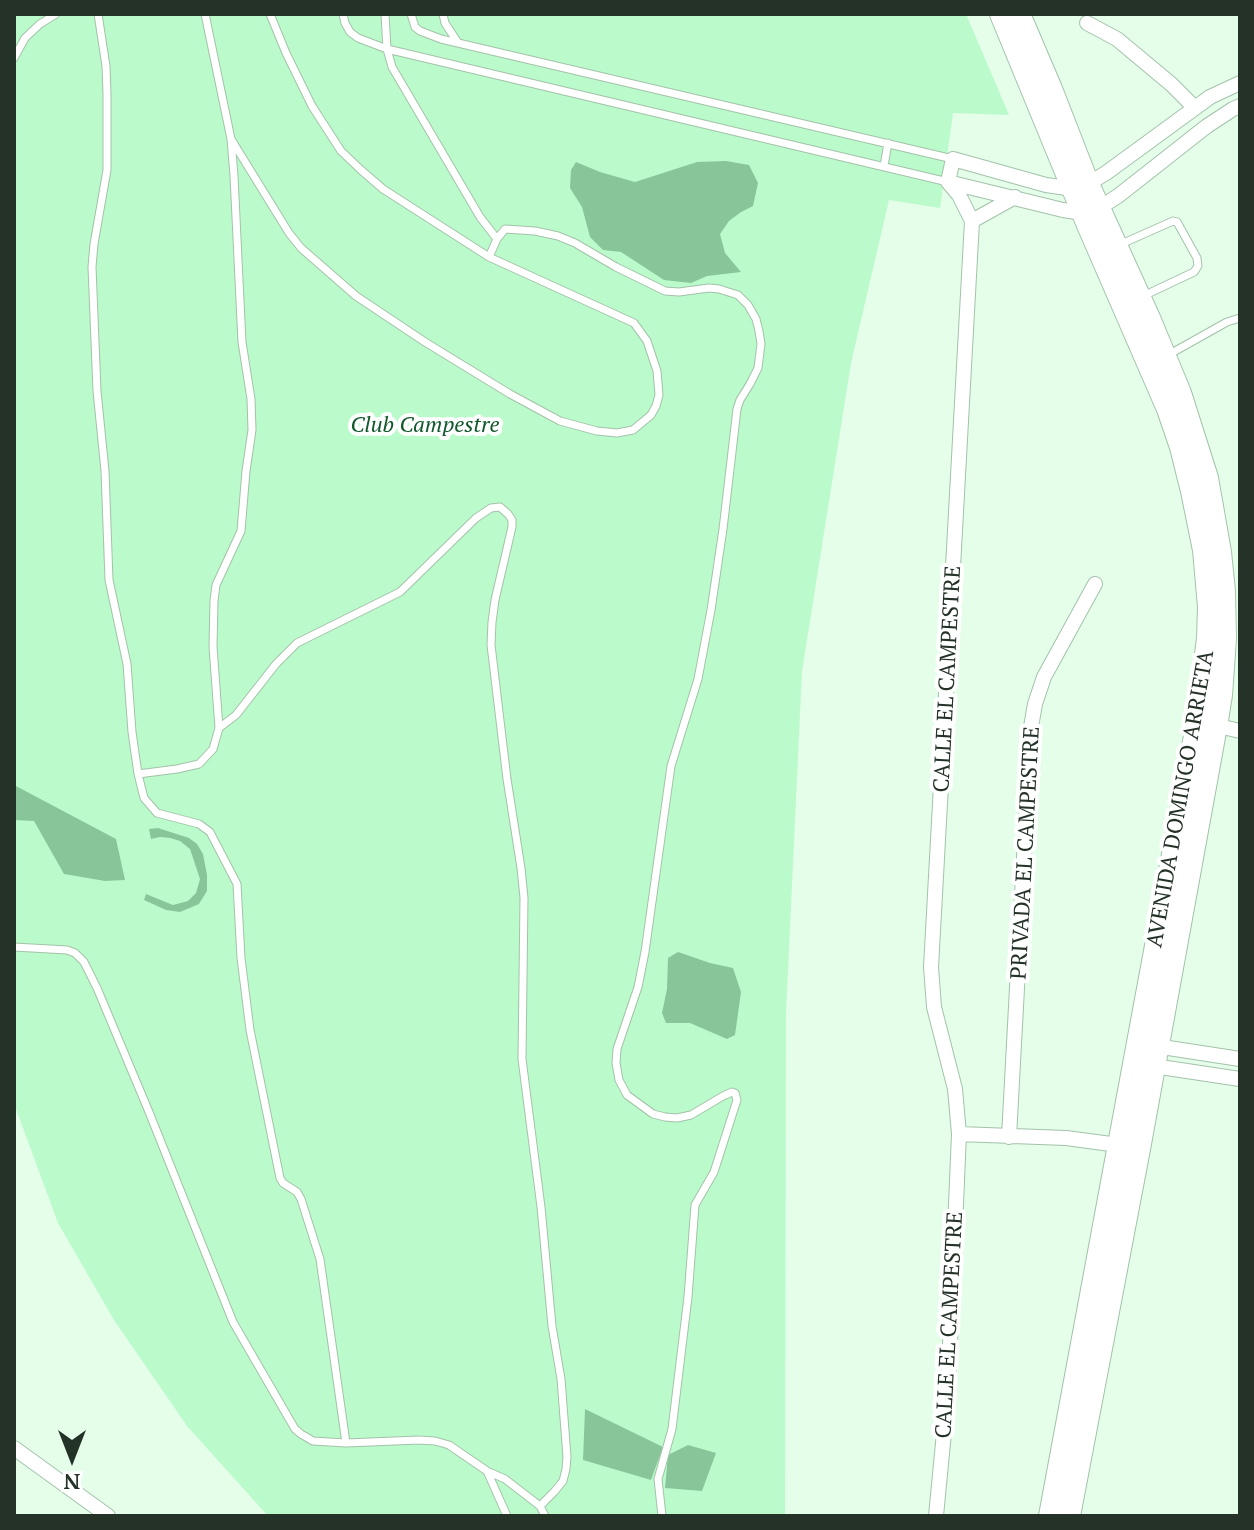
<!DOCTYPE html>
<style>
body{margin:0}
#map{position:relative;width:1254px;height:1530px;overflow:hidden;background:#e4feea;font-family:"PT Serif",serif}
canvas{display:block}
.frame{position:absolute;inset:0;border:16px solid #253228;pointer-events:none}
.north{position:absolute;left:32px;top:1418px;width:80px;height:80px;-webkit-text-stroke:6px #fff;paint-order:stroke;rotate:180deg;font-size:22px;font-weight:700;line-height:32px;text-align:center;color:#253228}
.north::after{content:'';display:block;margin:auto;width:28px;height:36px;background:#253228;clip-path:polygon(50% 0,100% 100%,50% 72%,0 100%)}
</style>
<div id="map">
<canvas width="1254" height="1530"></canvas>
<div class="frame"></div>
<div class="north">N</div>
</div>
<script>
const g = document.querySelector('canvas').getContext('2d');
g.lineJoin = 'round';
function paint(path, color) { g.fillStyle = color; g.fill(path, 'evenodd'); }
const shape = rows => new Path2D(rows.map(r => 'M' + r).join(''));
function strokePath(path, color, width, dash) { g.strokeStyle = color; g.lineWidth = width; g.lineCap = dash ? 'butt' : 'round'; g.setLineDash(dash || []); g.stroke(path); }
function label(font, color, halo, rows, align = 'center') {
  g.font = font + ' "PT Serif",serif'; g.lineWidth = 8; g.setLineDash([]); g.textBaseline = 'middle'; g.strokeStyle = halo; g.fillStyle = color; for (const [text, x, y, turn = 0] of rows) {
    g.save(); g.translate(x, y); g.rotate((+turn || 0) * Math.PI / 180); g.textAlign = isNaN(turn) ? turn : align; if (halo) g.strokeText(text, 0, 0); g.fillText(text, 0, 0); g.restore();
  }
}
paint(shape([
 [14,14,966,14,1009,115,953,113,940,208,889,200,851,363,802,671,786,1013,785,1516,268,1516,187,1426,114,1320,58,1223,16,1109,14,1109]
]), '#bbfbcb');
paint(shape([
 [726,161,749,165,758,183,753,206,741,212,729,221,720,234,725,253,741,272,707,276,691,283,664,280,621,252,603,250,590,237,582,207,570,188,571,170,576,162,600,172,635,182,697,162],
 [14,785,116,839,125,880,105,881,64,874,34,821,14,820],
 [158,828,189,838,197,844,203,854,207,875,207,891,199,904,180,912,166,910,144,900,146,894,173,905,188,901,196,893,200,879,190,849,180,841,170,838,160,837,151,839,149,829],
 [678,952,710,963,733,968,741,992,735,1035,727,1039,690,1023,666,1023,662,1013,667,989,668,958],
 [585,1409,663,1447,651,1480,583,1460],
 [688,1445,716,1453,702,1491,665,1488,668,1455]
]), '#88c699');
const lane = shape([
 [98,14,106,66,107,94,107,170,94,244,92,267,97,391,105,471,109,580,127,664,132,732,138,774,144,798,157,813,199,824,210,832,237,884,241,958,250,1030,280,1178,283,1183,297,1192,301,1199,320,1259,346,1443],
 [343,14,345,23,350,32,358,38,387,49,948,182],
 [385,14,387,49,392,67,480,217,497,239],
 [411,14,415,27,420,31,441,39,458,43],
 [443,14,445,23,458,43,953,159],
 [14,58,25,38,40,24,56,14],
 [231,139,289,233,301,248,356,296,425,342,510,394,560,421,597,431,617,433,633,430,651,415,656,406,659,395,657,371,647,341,634,323,489,257,383,189,361,170,341,151,312,106,286,53,270,14],
 [884,166,888,143],
 [1119,245,1173,221,1177,222,1197,258,1198,266,1194,272,1141,297],
 [489,257,497,239,505,229,535,231,558,236,575,243,616,267,665,291,679,292,709,288,719,289,738,295,748,305,756,319,759,331,761,344,758,368,750,384,740,400,737,409,723,529,711,610,698,679,671,766,645,952,638,987,617,1049,616,1063,619,1080,627,1095,653,1114,665,1117,677,1118,691,1115,723,1096,732,1092,735,1093,737,1100,714,1172,695,1205,688,1297,672,1429,658,1479,662,1516],
 [1168,355,1227,322,1240,318],
 [219,728,236,715,276,664,297,643,400,592,476,518,491,508,500,507,508,514,512,520,512,527,495,600,492,622,491,645,507,779,521,868,524,898,522,1059,541,1207,552,1326,561,1379,567,1457,566,1469,563,1481,554,1492,540,1506,545,1516],
 [138,774,177,769,199,764,213,749,219,728,213,647,214,601,216,585,241,531,246,471,252,430,251,399,242,342,234,176,231,139,205,14],
 [14,947,67,950,75,953,84,962,97,988,149,1112,233,1322,295,1429,301,1434,313,1441,346,1443,419,1440,435,1441,449,1445,487,1471,507,1516],
 [489,1472,505,1479,540,1506]
]);
const street = shape([
 [1087,23,1117,39,1171,84,1195,108],
 [948,182,953,159,1046,185,1074,189,1088,184,1106,173,1210,97,1240,83],
 [948,182,1063,210,1083,213,1099,208,1118,196,1207,126,1233,109,1240,106],
 [972,221,1015,197],
 [1210,724,1240,731],
 [1149,1045,1240,1059],
 [1147,1065,1240,1079],
 [959,1134,1066,1138,1126,1146],
 [1009,1137,1031,727,1035,704,1044,677,1095,584],
 [14,1448,108,1516],
 [936,1516,948,1391,959,1134,955,1089,934,1007,931,967,972,221,959,195,948,182]
]);
const primary = shape([
 [1001,14,1088,225,1168,409,1181,447,1192,491,1204,550,1209,607,1208,638,1198,720,1050,1516],
 [1019,14,1051,89,1088,184,1149,318,1180,393,1207,478,1220,552,1224,591,1225,639,1221,695,1216,726,1139,1149,1069,1516]
]);
strokePath(lane, '#a3c2aa', 9);
strokePath(street, '#a3c2aa', 16);
strokePath(primary, '#a3c2aa', 24);
strokePath(lane, '#fff', 7);
strokePath(street, '#fff', 14);
strokePath(primary, '#fff', 22);
label('italic 22px', '#11582d', '#fff', [
 ["Club Campestre",425,426]
]);
label('22px', '#253228', '#fff', [
 ["CALLE EL CAMPESTRE",948,679,-87],
 ["AVENIDA DOMINGO ARRIETA",1181,799,-80],
 ["PRIVADA EL CAMPESTRE",1026,853,-87],
 ["CALLE EL CAMPESTRE",950,1325,-87]
]);
</script>
